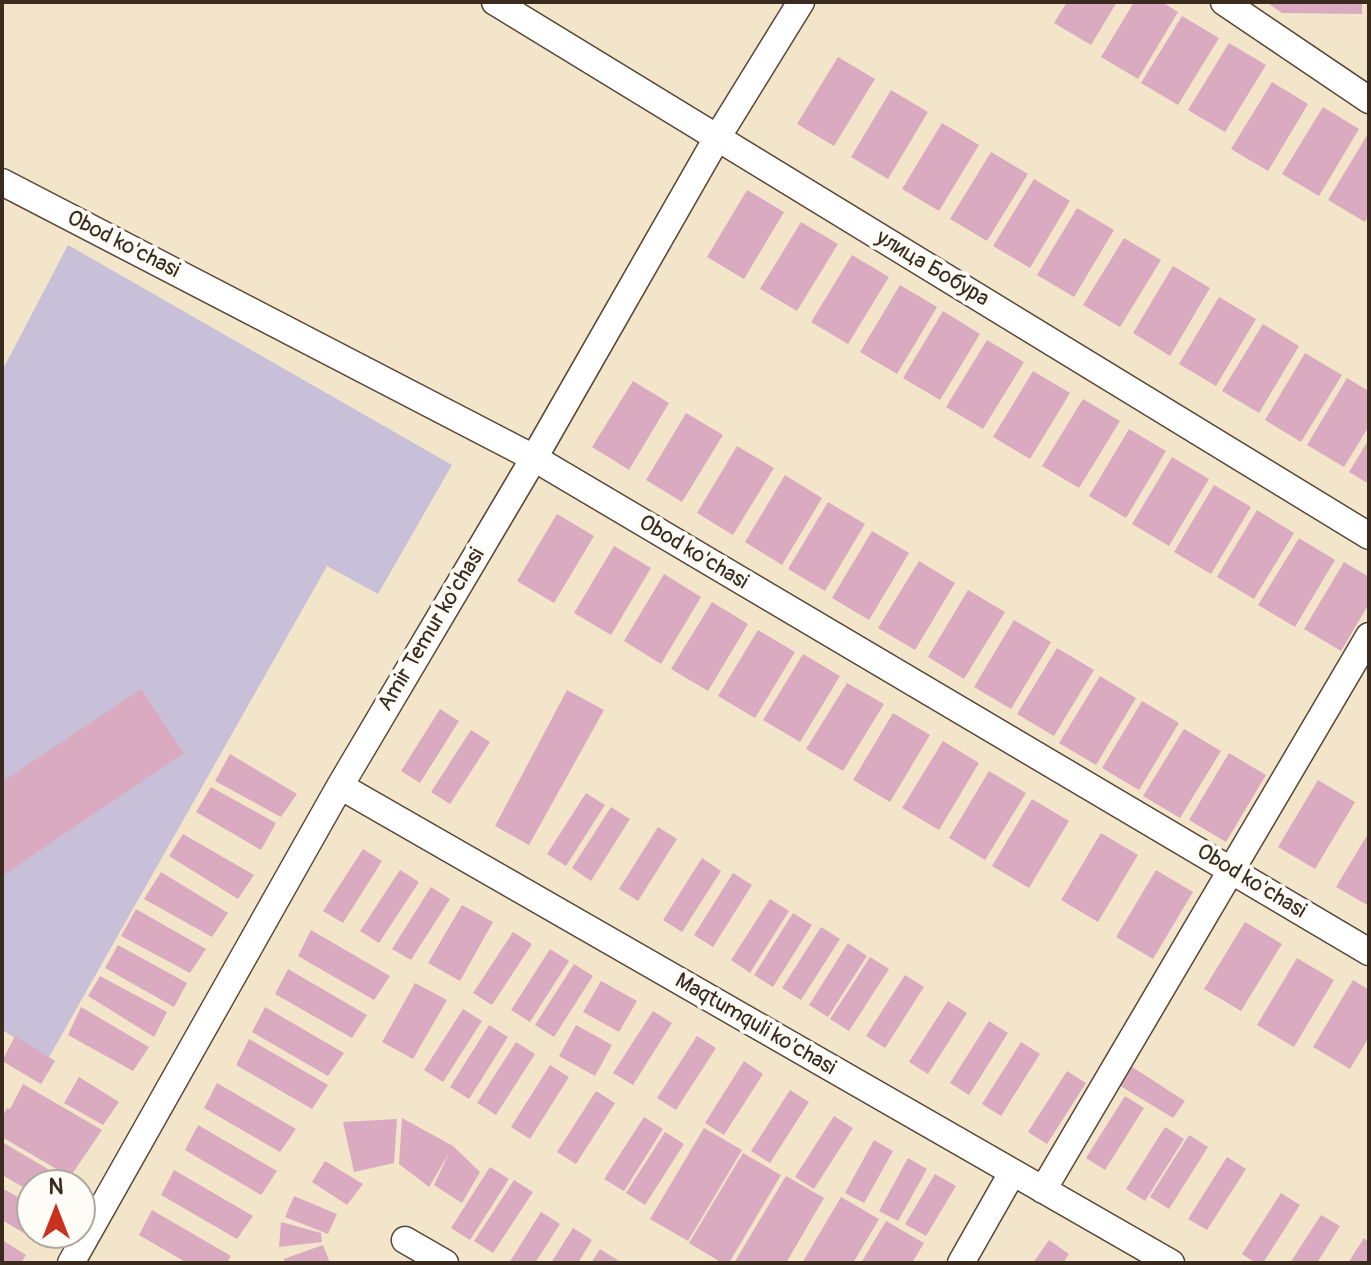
<!DOCTYPE html>
<meta charset="utf-8">
<style>
body{margin:0}
#map{position:relative;width:1371px;height:1265px;overflow:hidden;background:#f3e5ca;font-family:Pangolin,sans-serif}
canvas{display:block}
.frame{position:absolute;inset:0;border:4px solid #3b2a1e;pointer-events:none}
.north{position:absolute;left:16px;top:1169px;width:80px;height:80px;box-sizing:border-box;background:#fdfcf7;border:2px solid #afa8a0;border-radius:50%;rotate:0deg;font-size:22px;font-weight:700;line-height:32px;text-align:center;color:#3b2a1e}
.north::after{content:'';display:block;margin:auto;width:28px;height:36px;background:#c8321e;clip-path:polygon(50% 0,100% 100%,50% 72%,0 100%)}
</style>
<div id="map">
<canvas width="1371" height="1265"></canvas>
<div class="frame"></div>
<div class="north">N</div>
</div>
<script>
const g = document.querySelector('canvas').getContext('2d');
g.lineJoin = 'round';
function paint(path, color) { g.fillStyle = color; g.fill(path, 'evenodd'); }
const shape = rows => new Path2D(rows.map(r => 'M' + r).join(''));
function strokePath(path, color, width, dash) { g.strokeStyle = color; g.lineWidth = width; g.lineCap = dash ? 'butt' : 'round'; g.setLineDash(dash || []); g.stroke(path); }
function label(font, color, halo, rows, align = 'center') {
  g.font = font + ' Pangolin,sans-serif'; g.lineWidth = 8; g.setLineDash([]); g.textBaseline = 'middle'; g.strokeStyle = halo; g.fillStyle = color; for (const [text, x, y, turn = 0] of rows) {
    g.save(); g.translate(x, y); g.rotate((+turn || 0) * Math.PI / 180); g.textAlign = isNaN(turn) ? turn : align; if (halo) g.strokeText(text, 0, 0); g.fillText(text, 0, 0); g.restore();
  }
}
paint(shape([
 [68,245,452,465,378,594,327,566,48,1059,4,1031,2,1034,2,371]
]), '#c8bfd8');
paint(shape([
 [1067,2,1117,2,1091,45,1054,23],
 [1134,2,1162,2,1178,12,1138,79,1101,57],
 [1266,2,1362,2,1362,14,1282,13],
 [1182,16,1219,38,1178,105,1141,83],
 [1229,43,1266,65,1225,132,1188,110],
 [838,57,875,79,834,146,797,124],
 [1272,82,1308,104,1268,171,1231,149],
 [891,90,928,112,888,179,851,157],
 [1323,107,1359,129,1319,196,1282,174],
 [942,123,979,145,939,211,902,189],
 [1369,132,1369,215,1365,222,1328,200],
 [991,152,1028,174,987,241,950,219],
 [1034,179,1070,201,1030,268,993,246],
 [747,190,784,212,744,279,707,257],
 [1077,208,1114,230,1074,297,1037,275],
 [801,222,838,244,797,311,760,289],
 [1124,238,1161,260,1120,327,1083,305],
 [852,255,889,277,848,344,811,322],
 [1173,266,1210,288,1170,356,1133,333],
 [900,285,937,307,897,374,860,352],
 [1219,297,1256,319,1216,386,1179,364],
 [943,311,980,334,940,400,903,378],
 [1263,324,1299,346,1259,413,1222,391],
 [987,340,1024,362,983,429,946,407],
 [1305,353,1342,375,1301,442,1265,420],
 [1033,371,1070,393,1030,459,993,437],
 [1347,378,1369,391,1369,426,1344,467,1307,445],
 [633,381,669,403,629,470,592,447],
 [1083,399,1120,421,1079,488,1042,466],
 [686,413,723,435,682,502,646,480],
 [1129,429,1166,451,1126,518,1089,496],
 [1369,439,1369,484,1349,472],
 [737,446,774,468,733,535,697,513],
 [1172,457,1209,479,1169,546,1132,524],
 [785,475,822,498,782,565,745,542],
 [1214,485,1251,507,1211,574,1174,552],
 [828,502,865,524,825,591,788,569],
 [1257,510,1294,533,1254,599,1217,577],
 [557,514,594,536,554,603,517,581],
 [872,531,909,553,869,620,832,598],
 [1299,538,1335,560,1295,627,1258,605],
 [614,546,651,568,611,635,574,613],
 [919,561,955,583,915,650,878,628],
 [1344,562,1369,577,1369,604,1341,651,1304,629],
 [664,574,701,597,661,664,624,641],
 [968,590,1005,612,964,679,928,657],
 [712,602,748,624,708,691,671,669],
 [1014,620,1051,642,1011,709,974,687],
 [758,630,795,652,755,718,718,696],
 [1057,648,1094,670,1054,736,1017,714],
 [803,654,840,676,800,742,763,720],
 [1100,676,1136,698,1096,765,1059,743],
 [847,683,884,704,843,771,806,749],
 [141,689,184,753,2,876,2,782],
 [567,690,604,710,529,845,495,826],
 [1142,701,1179,723,1139,790,1102,768],
 [440,709,459,721,420,783,401,771],
 [893,713,930,735,890,802,853,780],
 [1184,729,1221,751,1180,818,1143,796],
 [471,730,490,742,450,804,431,792],
 [943,741,979,763,939,830,902,808],
 [1229,753,1266,775,1226,842,1189,820],
 [230,754,297,794,281,817,215,781],
 [989,771,1026,793,985,860,949,838],
 [1318,780,1355,802,1315,869,1278,847],
 [211,787,276,823,261,850,196,812],
 [586,793,605,805,566,866,547,854],
 [1032,799,1069,821,1029,888,992,866],
 [611,807,630,819,591,881,572,868],
 [658,827,677,839,638,901,619,889],
 [1369,832,1369,906,1336,887],
 [1101,833,1138,855,1098,922,1061,900],
 [183,834,254,875,238,899,169,856],
 [363,849,382,861,343,923,323,911],
 [702,858,721,871,682,932,663,920],
 [400,870,419,882,379,943,360,931],
 [1156,870,1193,892,1153,959,1116,937],
 [161,872,228,913,212,937,144,899],
 [733,873,752,885,713,947,694,935],
 [431,887,450,899,411,960,392,949],
 [770,899,789,911,750,973,731,960],
 [462,905,493,922,460,981,428,963],
 [136,909,206,949,190,973,121,936],
 [793,913,812,925,773,987,754,975],
 [1245,922,1282,944,1241,1011,1204,989],
 [821,927,840,939,801,1000,782,988],
 [311,930,390,976,374,1000,298,956],
 [513,932,532,944,492,1005,473,993],
 [848,943,867,956,828,1017,809,1005],
 [118,945,187,983,174,1007,105,968],
 [550,949,569,961,530,1022,511,1010],
 [870,957,889,969,849,1031,830,1019],
 [1297,958,1334,980,1294,1047,1257,1025],
 [574,964,593,976,554,1037,535,1025],
 [288,969,367,1015,352,1038,275,994],
 [905,975,924,987,885,1048,866,1036],
 [100,976,167,1012,154,1037,88,996],
 [1353,980,1369,990,1369,1037,1350,1069,1313,1047],
 [601,981,637,1001,619,1032,583,1012],
 [415,983,447,1000,413,1059,382,1042],
 [948,1001,967,1013,928,1074,909,1062],
 [81,1007,149,1047,133,1071,68,1035],
 [265,1007,344,1053,328,1076,252,1032],
 [463,1009,482,1021,443,1082,424,1070],
 [653,1011,672,1023,633,1085,613,1073],
 [989,1021,1008,1033,969,1095,950,1083],
 [489,1025,508,1037,469,1099,450,1087],
 [576,1025,612,1045,595,1076,559,1056],
 [15,1036,55,1061,41,1084,2,1061],
 [697,1036,716,1048,676,1110,657,1098],
 [249,1039,328,1085,312,1109,236,1065],
 [516,1042,535,1054,496,1115,477,1103],
 [1021,1042,1040,1054,1001,1116,982,1104],
 [744,1061,763,1074,724,1135,705,1123],
 [1126,1063,1185,1101,1173,1118,1114,1082],
 [550,1065,569,1077,530,1139,511,1127],
 [1067,1071,1086,1083,1047,1144,1028,1132],
 [79,1077,119,1102,103,1125,64,1103],
 [217,1083,296,1129,280,1152,204,1108],
 [23,1084,102,1130,70,1177,2,1137,2,1118,7,1108,10,1109],
 [790,1090,809,1102,770,1163,751,1151],
 [596,1091,615,1103,576,1164,557,1152],
 [1125,1096,1144,1108,1105,1170,1086,1158],
 [834,1116,853,1128,814,1189,795,1177],
 [644,1117,663,1129,624,1191,604,1179],
 [402,1118,453,1146,480,1172,462,1203,434,1185,449,1153,429,1187,399,1164],
 [397,1119,394,1163,354,1172,343,1122],
 [198,1125,277,1171,261,1195,185,1150],
 [1165,1127,1184,1139,1145,1201,1126,1189],
 [704,1128,742,1150,688,1241,650,1219],
 [665,1132,684,1144,645,1205,626,1193],
 [1189,1135,1208,1147,1169,1209,1150,1197],
 [874,1140,893,1151,864,1203,845,1193],
 [2,1142,75,1185,32,1185,32,1192,2,1175],
 [743,1153,781,1175,729,1263,722,1263,689,1243],
 [1227,1157,1246,1169,1207,1230,1188,1219],
 [908,1158,927,1169,898,1221,879,1211],
 [325,1161,363,1184,347,1205,312,1182],
 [490,1167,509,1179,470,1240,451,1228],
 [174,1170,253,1216,237,1239,161,1195],
 [935,1174,956,1186,926,1236,905,1224],
 [786,1176,824,1198,786,1263,734,1263],
 [514,1180,533,1192,493,1253,474,1241],
 [2,1188,32,1205,32,1233,35,1233,32,1238,2,1220],
 [1281,1193,1300,1205,1263,1263,1256,1263,1242,1254],
 [294,1196,337,1214,328,1234,285,1217],
 [841,1197,879,1219,853,1263,802,1263],
 [152,1210,231,1256,227,1263,187,1263,139,1235],
 [541,1212,560,1224,535,1263,509,1263],
 [1321,1215,1340,1226,1317,1263,1290,1263],
 [886,1221,924,1243,912,1263,861,1263],
 [281,1222,321,1233,322,1242,279,1247],
 [573,1228,592,1240,578,1263,551,1263],
 [1364,1238,1369,1242,1369,1263,1348,1263],
 [2,1240,26,1255,21,1263,2,1263],
 [1049,1240,1069,1254,1063,1263,1033,1263],
 [323,1245,330,1263,285,1263,284,1259],
 [600,1249,622,1263,591,1263]
]), '#daabc0');
const minor = shape([
 [495,2,1369,536],
 [1224,2,1369,100],
 [2,182,534,458,1369,952],
 [340,786,1171,1263],
 [1043,1190,1369,636],
 [405,1240,445,1263],
 [71,1263,340,786,534,458,717,138,801,2],
 [961,1263,1012,1173]
]);
strokePath(minor, '#574638', 29);
strokePath(minor, '#fff', 26);
label('22px', '#3b2a1e', '#fdfcf7', [
 ["Obod ko'chasi",123,245,27],
 ["улица Бобура",932,269,31],
 ["Obod ko'chasi",693,553,31],
 ["Amir Temur ko'chasi",432,630,-59],
 ["Obod ko'chasi",1251,882,31],
 ["Maqtumquli ko'chasi",755,1025,30]
]);
</script>
